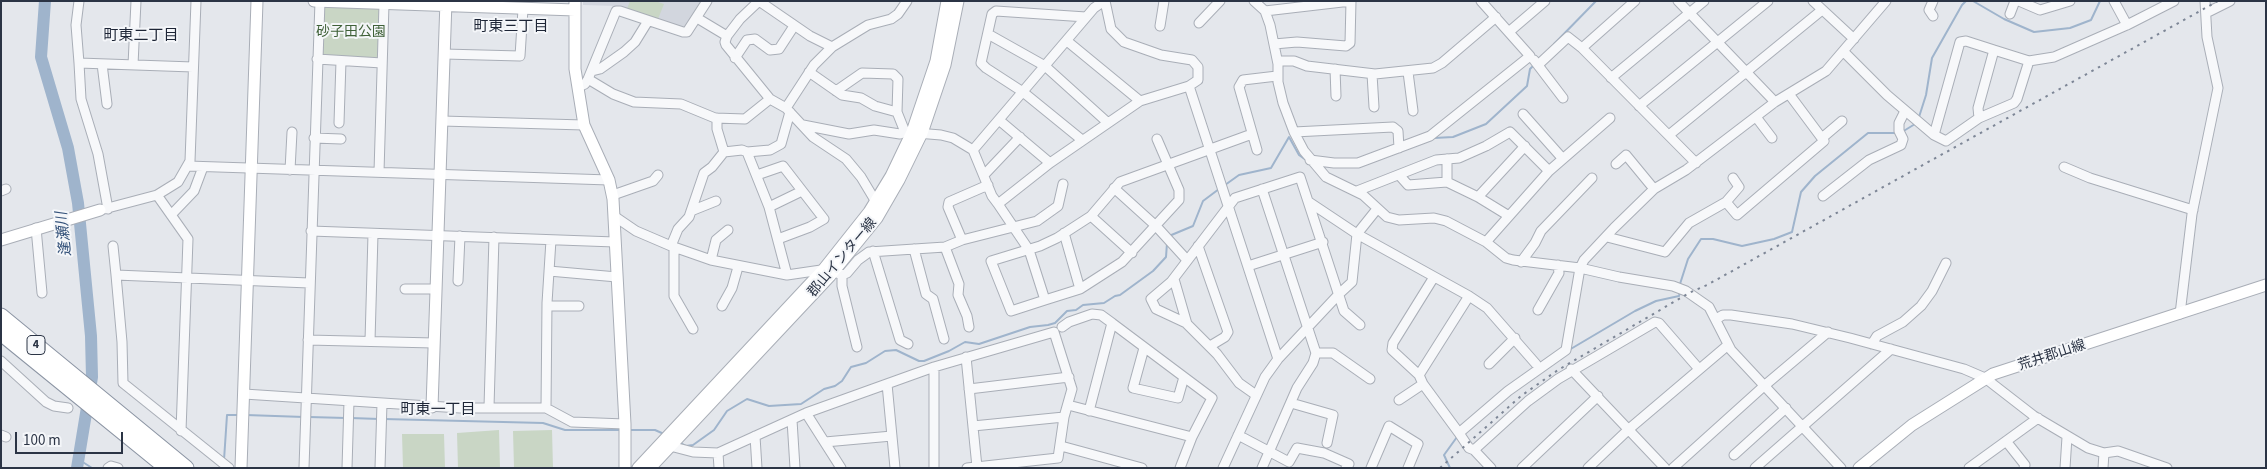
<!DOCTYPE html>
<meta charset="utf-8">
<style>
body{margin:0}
#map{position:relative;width:2267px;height:469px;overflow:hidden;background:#e4e7ec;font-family:"Source Sans 3",sans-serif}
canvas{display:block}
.frame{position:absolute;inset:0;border:2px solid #2b3445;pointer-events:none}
.scale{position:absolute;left:15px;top:432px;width:108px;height:22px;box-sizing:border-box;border:2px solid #2b3445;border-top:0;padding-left:6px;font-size:15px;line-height:18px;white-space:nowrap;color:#2b3445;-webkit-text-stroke:4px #f4f6f9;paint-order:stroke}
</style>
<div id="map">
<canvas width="2267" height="469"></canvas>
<div class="frame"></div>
<div class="scale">100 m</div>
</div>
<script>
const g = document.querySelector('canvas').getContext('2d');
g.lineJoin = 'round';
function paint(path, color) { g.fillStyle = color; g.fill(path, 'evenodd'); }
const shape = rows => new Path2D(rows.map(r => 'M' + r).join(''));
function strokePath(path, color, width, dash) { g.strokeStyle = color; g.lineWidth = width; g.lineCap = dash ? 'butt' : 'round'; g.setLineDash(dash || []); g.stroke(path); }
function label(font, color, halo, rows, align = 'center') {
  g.font = font + ' "Source Sans 3","Noto Sans JP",sans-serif'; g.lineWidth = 4; g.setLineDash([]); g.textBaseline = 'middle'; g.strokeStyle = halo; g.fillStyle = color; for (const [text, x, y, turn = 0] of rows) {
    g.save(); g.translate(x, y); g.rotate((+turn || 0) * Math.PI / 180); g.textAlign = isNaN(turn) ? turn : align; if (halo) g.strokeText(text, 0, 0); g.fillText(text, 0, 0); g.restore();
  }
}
paint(shape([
 [583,1,702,1,685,28,659,22,617,6,583,5]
]), '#d2d6de');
paint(shape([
 [630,1,655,1,664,4,658,19,627,9],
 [323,7,379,9,379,59,323,56],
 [499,430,500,468,458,468,457,433],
 [552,430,553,468,514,468,513,431],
 [402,434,444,434,445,468,403,468]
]), '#c9d6c5');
strokePath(shape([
 [1973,1,2004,19,2034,32,2070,28,2091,20,2100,1],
 [1554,44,1596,1],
 [1919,117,1926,95,1932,58,1962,5,1966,1],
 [1902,132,1915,124],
 [1434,138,1453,137,1486,124,1527,86,1530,69,1533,66],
 [1322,166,1355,167],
 [1225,185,1239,175,1271,168,1289,137,1299,155,1306,160],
 [1169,236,1193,226,1203,201,1219,189],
 [1680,284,1688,259,1701,239,1713,239,1742,246,1774,239,1792,232,1801,192,1815,176,1868,133,1895,133],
 [1569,350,1635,311,1656,301,1679,296,1680,292],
 [246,415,304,417],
 [309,417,346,418],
 [351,418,379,419],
 [384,419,543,423,565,430,620,430],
 [630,430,655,430,664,434],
 [679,442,686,446,693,445,714,430,727,411,747,399,769,406,801,404,824,389,835,386,842,381,851,367,866,363,885,351,896,350,919,361,924,361,949,351,965,342,979,344,1030,327,1048,325,1055,323,1067,311,1076,310,1083,305,1104,303,1115,296,1120,295,1153,271,1166,257,1167,243],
 [78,459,92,468],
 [224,460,227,415,239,415],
 [1450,468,1444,455,1457,437]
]), '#9fb4cc', 2);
strokePath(shape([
 [45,1,41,57,68,148,78,203,91,336,92,377,77,468]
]), '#9fb4cc', 12);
const street = shape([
 [79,1,76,25,79,63,193,67],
 [1104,1,1094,8,973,150,992,196,998,204,1050,163,1140,101,1189,86,1198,80,1198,67,1192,60,1161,55,1124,42,1111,29,1105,1],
 [1254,1,1265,11,1270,25,1278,64,1278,82,1283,103,1294,132,1304,151,1326,177,1363,195,1387,217,1399,220,1434,218,1446,221,1486,242,1506,258,1513,260,1580,268,1619,277,1673,286,1686,291,1709,307,1731,350,1841,468],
 [1635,1,1582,48,1696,163],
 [1678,1,1775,102],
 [1813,1,1854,39],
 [1933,1,1929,10,1933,16],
 [2019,1,2040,10,2070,1],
 [2114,1,2127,25],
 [1265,11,1351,1],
 [2206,13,2230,1],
 [2010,14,2015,1],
 [697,18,727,36,725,42,726,45,770,99,786,108,813,137,846,159,861,177,876,202],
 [1199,23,1220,1],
 [1160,26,1164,1],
 [1510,31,1545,1],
 [988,34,1045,66,1107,122],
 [727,36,740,19,759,1,810,36,832,47,814,65,786,108],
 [1067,41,1140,101],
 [1274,44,1297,42,1346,46,1350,43,1351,1],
 [832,47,868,25,891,19,898,14,907,1],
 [1844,52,1887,95,1934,135,1946,141,1979,118,2014,103,2017,99,2029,61,2054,57,2127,25,2174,1],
 [444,54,520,56,523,9],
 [735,58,747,40,755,39,770,50,779,49,794,26],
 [317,59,382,63],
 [1534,60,1563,98],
 [1278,61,1294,61,1307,66,1375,74,1433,68,1442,63,1496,17],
 [79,63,81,99,98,154,108,209],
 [102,64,107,104],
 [133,65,136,1],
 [1538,65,1568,37,1582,48],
 [1335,69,1336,96],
 [592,71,600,69,624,52,635,42,648,21],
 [809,72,842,95,861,98,875,106,897,112],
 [1408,72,1413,111],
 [1372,74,1374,107],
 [1611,78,1704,1],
 [588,79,613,94,634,102,681,104,715,118,745,119,770,99],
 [1189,86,1278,359],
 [578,87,585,84,588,79,616,11,620,11,683,32,687,32,707,1],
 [836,91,862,73,893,74,898,79,897,112,905,132],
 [1639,106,1768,1],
 [1523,114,1563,159],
 [1756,117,1772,138],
 [717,118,717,129,724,152],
 [1979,118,1978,108,1994,50,2029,61],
 [999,120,1050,163],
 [442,121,584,125],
 [339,123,341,61],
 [803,125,849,134,874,130,900,134,905,132,941,135,953,138,973,150],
 [1294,132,1393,127,1398,131,1399,148],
 [1669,135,1822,10],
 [1934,135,1960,42,1966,41,1994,50],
 [314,138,341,139],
 [1822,138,1842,121],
 [1082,140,1023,92,986,68,981,63,992,14,996,11,1086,17],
 [1257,150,1239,87,1243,80,1277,76],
 [1447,159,1447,182,1478,197,1509,216],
 [1310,160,1334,163,1358,163,1430,136,1530,56,1481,1],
 [1616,164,1626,155,1654,189],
 [188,166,609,180],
 [2064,167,2090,178,2193,210],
 [290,170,292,132],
 [1549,171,1610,118],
 [379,172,384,4],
 [757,175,783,166,824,219,810,227,778,239],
 [984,175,1020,137],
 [1400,176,1408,185,1447,182],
 [1114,188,1156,226,1187,260],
 [1,191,6,189],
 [1357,191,1436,160,1459,158,1486,146,1510,132,1549,171,1486,242],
 [613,195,653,181,658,175],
 [1823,196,1869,160,1901,145,1903,139,1899,131,1899,123,1905,111],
 [1478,197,1525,146],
 [1309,202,1357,234,1469,296,1487,308,1536,364],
 [1726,202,1739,187,1733,178],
 [998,204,1029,250,1045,300,1080,289,1122,262,1179,200,1179,190,1157,139],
 [769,207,802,191],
 [104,209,157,195],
 [691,211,716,201],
 [171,215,194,191,203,167],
 [614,216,636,231,671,246,711,260,787,275,828,269,842,275,847,273,858,260,869,252,945,247,962,240,1037,221,1058,206,1063,184],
 [1091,216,1132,253],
 [36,228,42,293],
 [311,231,615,242],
 [1064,233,1080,289],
 [1607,237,1665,252,1689,223,1726,202,1737,215,1824,141,1789,94],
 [962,240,948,207,949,202,988,185],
 [113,246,116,275],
 [671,246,678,229,689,217,704,173,712,167,724,152,742,150,747,152],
 [1198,246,1228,332,1225,337,1210,346],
 [674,247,674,296,693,329],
 [945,247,959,284,958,295,967,316,969,327],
 [914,249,926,294,933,299,944,339],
 [873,251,900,340,908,344],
 [711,260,716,240,728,230],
 [1521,262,1535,243,1541,231,1592,178],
 [1248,266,1323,242],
 [549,271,617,277],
 [787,275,769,207,747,152,770,150,781,144,790,112],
 [842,275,842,286,857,347],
 [1434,277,1393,343,1392,350,1419,375,1423,384,1459,433,1508,391,1566,350,1580,268,1584,260,1614,228,1654,189,1686,170,1775,102,1826,71,1886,1],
 [1174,279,1187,324],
 [458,281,460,236],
 [405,289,436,289],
 [1045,300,1011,311,991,261,1040,246,1057,238,1091,216,1120,182,1252,134],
 [547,306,579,306],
 [722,306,732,288,738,267],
 [1538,310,1559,273,1558,265],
 [2180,314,2192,214,2218,88,2207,37,2205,1],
 [1716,319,1723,315,1731,315,1792,324,1850,338,1964,369,1985,378,2034,416,2088,448,2104,453,2118,451,2167,468],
 [1062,327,1069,322,1092,314,1101,315,1112,323],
 [308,340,434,343],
 [370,341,373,234],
 [1872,344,1877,336,1903,322,1921,306,1932,291,1946,263],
 [1144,348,1133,388,1178,398,1184,377],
 [1316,353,1333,353,1370,379],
 [966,357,977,467],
 [1,361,46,402,54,406,68,408],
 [1489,364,1515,338],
 [934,367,934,468],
 [1571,369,1665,468],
 [1419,375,1469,296],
 [887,384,895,468],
 [969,389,1069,377],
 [244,394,460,408,546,408,572,422,625,424],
 [1256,395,1239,383,1217,354,1186,323,1156,309,1151,299,1171,282,1235,198,1300,177,1344,311,1360,325],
 [1399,400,1423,384],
 [1291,403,1333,415,1327,443],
 [1068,405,1192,437],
 [489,407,494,237],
 [546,408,547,303,551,240],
 [1089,411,1112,323,1212,398,1192,437,1180,468],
 [806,413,841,468],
 [792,420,795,468],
 [973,426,1064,417],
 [181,431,188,239,157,195,178,182,190,161,196,1],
 [1459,433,1469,448,1474,450,1491,468],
 [1,435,6,437],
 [1238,435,1289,462,1297,448,1324,453,1349,464,1346,468],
 [755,436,757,468],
 [2006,441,2025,465,2024,468],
 [825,442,892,436],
 [670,446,693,452,718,453,806,413,934,367,1054,332,1072,389,1064,417,1058,458,967,468],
 [1061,446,1142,468],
 [1474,450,1528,401,1558,379,1655,322,1659,323,1699,369],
 [718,453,719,468],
 [1734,455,1786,408],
 [108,468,111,466,118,468],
 [229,468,123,383,122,342,116,275,309,283],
 [304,468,320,1],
 [347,468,349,401],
 [380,468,382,403],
 [1223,468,1265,377,1278,359,1339,294,1352,282,1357,234,1377,209],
 [1262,468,1297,388,1313,363,1316,353,1262,189],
 [1371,468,1389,426,1418,444,1408,468],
 [1522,468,1598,396],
 [1588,468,1629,429,1728,345],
 [1673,468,1764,386,1828,332],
 [1755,468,1891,349],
 [1969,468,2038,418],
 [2065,468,2067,437],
 [2103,468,2104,453]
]);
const secondary = shape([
 [314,1,575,10],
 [575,1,575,69,584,125,609,180,613,199,625,424,625,468],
 [1,240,100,210],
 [432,407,446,1],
 [241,468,257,1],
 [638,468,823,270,869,212,891,176,912,132,936,61,947,1],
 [650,468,830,276,877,218,899,180,922,133,945,65,958,1],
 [1859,468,1912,425,1993,374,2266,285]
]);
const highway = shape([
 [1,316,186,468],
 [1,333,167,468]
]);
strokePath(street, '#a9aeb7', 11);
strokePath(secondary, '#a9aeb7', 13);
strokePath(highway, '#8b94a3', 17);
strokePath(street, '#f7f8fa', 9);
strokePath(secondary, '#fff', 11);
strokePath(highway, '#fff', 15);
strokePath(shape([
 [1440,468,1521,396,1558,370,1689,293,1707,285,2218,1]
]), '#7d8696', 2, [2.5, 5]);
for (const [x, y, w] of [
 [36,345,18]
]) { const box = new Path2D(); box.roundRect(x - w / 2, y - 9.5, w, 19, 4); g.fillStyle = '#f4f6f9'; g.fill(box); strokePath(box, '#2b3445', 1); }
label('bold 12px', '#2b3445', null, [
 ["4",36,345]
]);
label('14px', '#3f6138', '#f4f6f9', [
 ["砂子田公園",351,33]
]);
label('14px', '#2b3445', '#f4f6f9', [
 ["郡山インター線",843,258,-50],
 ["荒井郡山線",2052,356,-18]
]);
label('15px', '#1d2536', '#f4f6f9', [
 ["町東三丁目",511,28],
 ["町東二丁目",141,37],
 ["町東一丁目",438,411]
]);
label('italic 15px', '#34527a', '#f4f6f9', [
 ["逢瀬川",65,234,-96]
]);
</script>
